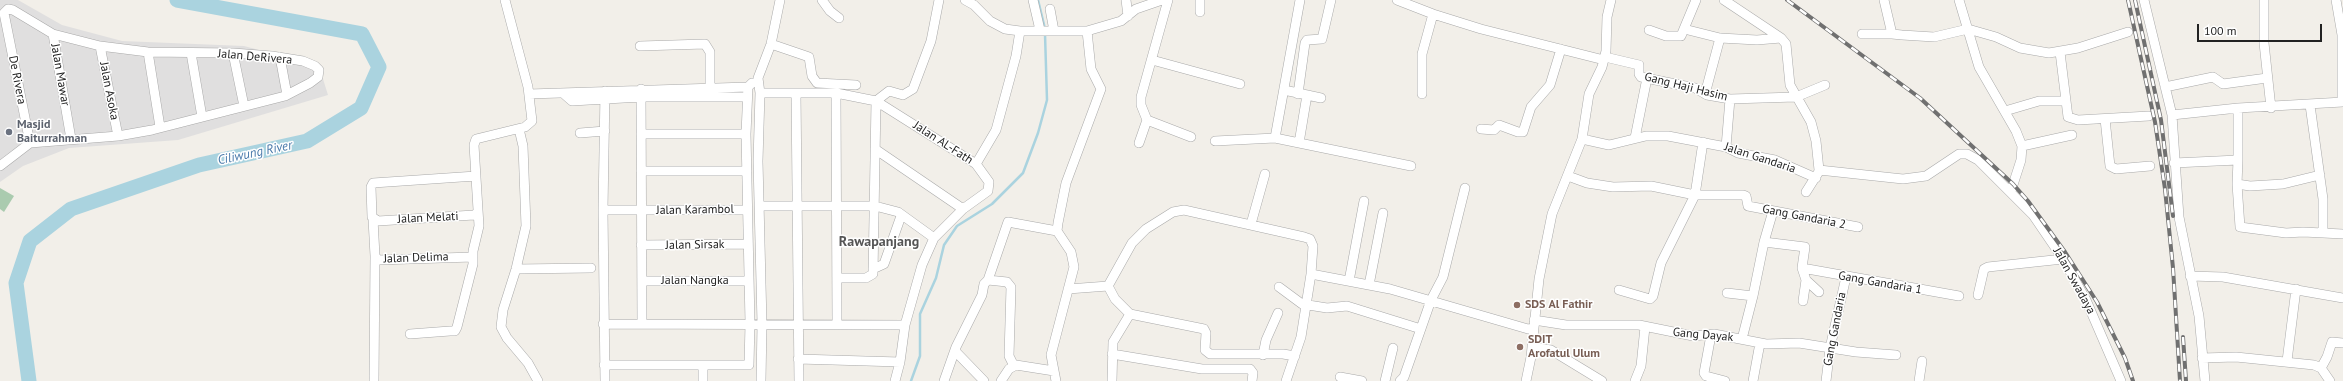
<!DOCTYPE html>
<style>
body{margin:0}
#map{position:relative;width:2343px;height:381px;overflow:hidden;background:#f2efe9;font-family:"PT Sans",sans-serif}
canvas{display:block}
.scale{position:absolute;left:2197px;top:24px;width:125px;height:18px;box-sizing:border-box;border:2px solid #222;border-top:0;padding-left:5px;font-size:12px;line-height:14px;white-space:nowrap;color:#222;-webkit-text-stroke:3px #fff;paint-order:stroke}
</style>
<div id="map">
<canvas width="2343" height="381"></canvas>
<div class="scale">100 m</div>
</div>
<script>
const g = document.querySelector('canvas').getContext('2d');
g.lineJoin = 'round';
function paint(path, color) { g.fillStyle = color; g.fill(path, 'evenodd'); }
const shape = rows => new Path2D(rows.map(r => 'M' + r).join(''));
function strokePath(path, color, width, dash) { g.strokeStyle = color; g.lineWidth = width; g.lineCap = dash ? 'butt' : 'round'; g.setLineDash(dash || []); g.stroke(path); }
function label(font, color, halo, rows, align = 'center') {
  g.font = font + ' "PT Sans",sans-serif'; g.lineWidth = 3; g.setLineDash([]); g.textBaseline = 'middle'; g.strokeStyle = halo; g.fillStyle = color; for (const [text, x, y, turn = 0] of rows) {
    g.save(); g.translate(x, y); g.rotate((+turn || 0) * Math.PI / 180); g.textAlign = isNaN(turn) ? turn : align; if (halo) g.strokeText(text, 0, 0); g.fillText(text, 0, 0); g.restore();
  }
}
paint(shape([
 [0,0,18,0,62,25,122,41,244,46,319,66,328,95,178,140,69,148,23,166,0,182]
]), '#e0dfdf');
paint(shape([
 [0,188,14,196,4,212,0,209]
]), '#aacbaf');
strokePath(shape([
 [1038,0,1045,29],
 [911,381,920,356,920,314,936,278,944,245,957,226,992,204,1023,173,1038,133,1047,100,1045,34]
]), '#aad3df', 2.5);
strokePath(shape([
 [29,381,16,283,30,241,71,209,199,165,307,141,361,108,379,67,362,34,177,0]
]), '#aad3df', 15);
const minor = shape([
 [822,0,830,11,839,18],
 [965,0,974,5,990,21,1005,29,1020,31],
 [1033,0,1040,30],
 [1126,0,1128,16],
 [1168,0,1141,97,1141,105,1147,120,1191,137],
 [1300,0,1275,138,1411,166],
 [1397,0,1433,14,1481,29,1604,60],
 [1724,0,1781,38,1786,44,1790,85,1811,122,1816,141,1819,170],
 [1884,0,1892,34,1902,35,1934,37,1968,29,1996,37,2020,48,2049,53,2078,48,2128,32],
 [1959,0,1979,67,2016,131,2022,146,2021,160,2011,191],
 [2144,0,2172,115,2179,217,2199,316,2205,381],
 [2264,0,2264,43,2271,108],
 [2336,0,2342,35,2342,102],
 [8,9,13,10,53,34,100,46,148,52,233,53,272,56,303,61,315,66,319,70,318,77,310,83,285,96,152,130,118,136,30,143,4,13,8,9],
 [1050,9,1054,31],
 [1200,12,1200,0],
 [1684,29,1720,38,1757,40,1781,38],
 [1649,30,1666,36,1681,36,1696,0],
 [53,34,71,139],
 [1862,34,1892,34],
 [771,44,809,57,812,76,817,83,856,85],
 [100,46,118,136],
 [640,46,705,44,710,52,710,87],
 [148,52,160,127],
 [2060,52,2068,117,2078,120,2149,116],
 [191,53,202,117],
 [233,53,244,106],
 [280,57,287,95],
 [1605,57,1639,65,1639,74,1641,77,1695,88,1707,95,1730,99,1796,97,1825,85],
 [1152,60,1240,84],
 [2165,87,2213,77,2223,84,2267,78],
 [641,89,642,324],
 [1284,90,1321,98],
 [760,93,836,93,876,101,976,164,989,182,988,191,963,209,934,238,922,265,905,325,900,362,895,381],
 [796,93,799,381],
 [836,93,837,323],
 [529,94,748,87,752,83],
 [564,94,572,101,641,97,746,97],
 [1298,94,1305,43,1307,40,1322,39,1331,0],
 [1422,94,1422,54,1433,14],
 [1705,94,1720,38],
 [2310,105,2323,199,2323,233],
 [2238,108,2238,160],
 [2005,111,2039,101,2065,101],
 [2172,115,2238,108,2343,102],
 [2105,119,2110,166,2116,169,2150,166],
 [519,129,523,146,526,226,516,269,503,310,501,327,507,338,528,363,538,381],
 [1481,129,1494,130,1499,125,1518,132,1523,132,1531,107,1550,85,1561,49],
 [580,133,605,131],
 [641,134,746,134],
 [1635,138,1647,78],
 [1582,139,1609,145,1646,136,1668,136,1726,147,1738,153,1775,160,1816,178],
 [1215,141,1275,138],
 [1139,143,1147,120],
 [1299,143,1307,95],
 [2022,146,2072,135],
 [1726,147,1730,99],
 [875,149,963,209],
 [2174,163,2238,160,2237,184,2250,186,2283,184,2320,175],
 [976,164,996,130,1016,56,1020,31,1087,31,1121,21,1136,9,1162,0],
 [0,166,30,143],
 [1819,170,1903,179,1926,176,1959,154,1967,154,1978,160,2033,215,2063,259,2086,300,2121,381],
 [641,171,747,171],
 [476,176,373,183,371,187,372,217,378,221,474,215,477,213],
 [1568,176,1587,183,1613,187,1651,186,1695,195,1743,195,1746,196,1748,206,1858,227],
 [2237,184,2240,227,2286,233,2303,232,2343,234],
 [1806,192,1818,173],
 [760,206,875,206,898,212,934,238],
 [603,210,747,210],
 [1773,211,1764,242,1805,247,1802,268,1806,280,1819,292],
 [373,219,375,256,378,260,473,257],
 [1251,224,1265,174],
 [641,245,748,244],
 [1802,268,1959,296],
 [516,269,591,268],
 [873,269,884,264,901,216],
 [2190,276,2223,277,2343,298],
 [837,278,866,278,873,274,876,101,889,91,903,95,913,89,931,41,939,0],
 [988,280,1008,222,1057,231],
 [642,281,748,281],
 [1349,281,1364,201],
 [1369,285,1383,213],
 [1108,286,1132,243,1146,229,1173,212,1184,210,1304,237,1310,239,1313,246,1311,274,1390,289,1528,329,1534,328],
 [1279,287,1302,304,1327,308,1347,306,1421,329],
 [1068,289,1108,286,1115,299,1130,314],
 [1619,290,1650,299,1653,296,1661,263,1695,195,1703,142],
 [1727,293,1753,296,1742,339],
 [1978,295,1984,269,1988,267,2063,259],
 [1753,296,1764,242],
 [1803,301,1806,280],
 [1130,314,1204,329,1206,333,1205,350,1210,354,1283,354,1295,356],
 [1534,320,1566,325,1639,325,1693,336,1714,334,1766,344,1799,343,1856,352,1896,355],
 [603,324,905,325],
 [410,334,450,331,455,331,457,327,473,264,473,251,479,226,474,145,476,139,525,127,532,121,528,87,505,0],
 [1711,335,1704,373,1706,376,1725,381],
 [1532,347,1551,350,1602,381],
 [955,351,984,381],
 [1112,354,1202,369,1250,369,1253,373,1252,381],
 [1263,355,1266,340,1278,313],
 [2202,358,2236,357,2314,365,2321,368,2330,381],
 [798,359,900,362],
 [2287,361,2296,289],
 [604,365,749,365,750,323,746,134,748,87],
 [703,365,703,381],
 [2321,368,2327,357,2332,342,2343,343],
 [1340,377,1362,381],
 [374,381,375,256],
 [605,381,603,210,605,91],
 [761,381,762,324,758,161,760,93,758,78,771,44,780,0],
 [944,381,956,347,982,295,984,284,988,280,1007,282,1011,287,1009,356,1014,366],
 [1001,381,1009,369,1016,365,1054,371],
 [1056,381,1051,355,1074,267,1071,252,1057,231,1058,223,1066,183,1101,89,1091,69,1087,31],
 [1112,381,1113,342,1130,314],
 [1286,381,1301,337,1311,274],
 [1385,381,1393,348],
 [1400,381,1404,377,1431,300,1443,277,1465,188],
 [1526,381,1531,357,1539,279,1552,214,1582,139,1589,94,1602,67,1606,51,1607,17,1611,0],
 [1635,381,1641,366,1645,327],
 [1753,381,1760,343],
 [1826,381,1830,348,1846,277],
 [1919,381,1922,361]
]);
strokePath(minor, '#a9a9a9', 10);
strokePath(minor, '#fff', 9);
const rail = shape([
 [1787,0,1920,98,2013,184,2028,201,2065,252,2097,302,2125,358,2133,381],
 [2128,0,2155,122,2165,189,2173,268,2180,381],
 [2135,0,2161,120,2173,216],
 [2183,337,2186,381]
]);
strokePath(rail, '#707070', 4);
strokePath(rail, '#fff', 2.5, [8]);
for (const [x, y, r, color] of [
 [9,132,4,"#6b7280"],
 [1517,305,4,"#8d6e63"],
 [1520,347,4,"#8d6e63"]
]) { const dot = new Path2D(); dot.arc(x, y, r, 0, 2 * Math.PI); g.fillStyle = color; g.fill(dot); strokePath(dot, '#fff', 1.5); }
label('12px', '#222', '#fff', [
 ["Jalan DeRivera",255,57,5],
 ["Jalan Mawar",60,75,80],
 ["De Rivera",17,80,79],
 ["Gang Haji Hasim",1686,87,14],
 ["Jalan Asoka",109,91,79],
 ["Jalan AL-Fath",943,143,33],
 ["Jalan Gandaria",1760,158,18],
 ["Jalan Karambol",695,210,-1],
 ["Gang Gandaria 2",1804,217,11],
 ["Jalan Melati",428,218,-3],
 ["Jalan Sirsak",695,245,-1],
 ["Jalan Delima",416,258,-2],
 ["Jalan Nangka",695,281],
 ["Jalan Swadaya",2074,281,61],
 ["Gang Gandaria 1",1880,283,10],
 ["Gang Gandaria",1835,329,-79],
 ["Gang Dayak",1703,335,5]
]);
label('bold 12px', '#5b616d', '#fff', [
 ["Masjid",17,125],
 ["Baiturrahman",17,139]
], 'left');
label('bold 12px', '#785e54', '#fff', [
 ["SDS Al Fathir",1525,305],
 ["SDIT",1528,340],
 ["Arofatul Ulum",1528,354]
], 'left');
label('italic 13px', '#4a7aab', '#fff', [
 ["Ciliwung River",255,153,-12]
]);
label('bold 14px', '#555', '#fff', [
 ["Rawapanjang",879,242]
]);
</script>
